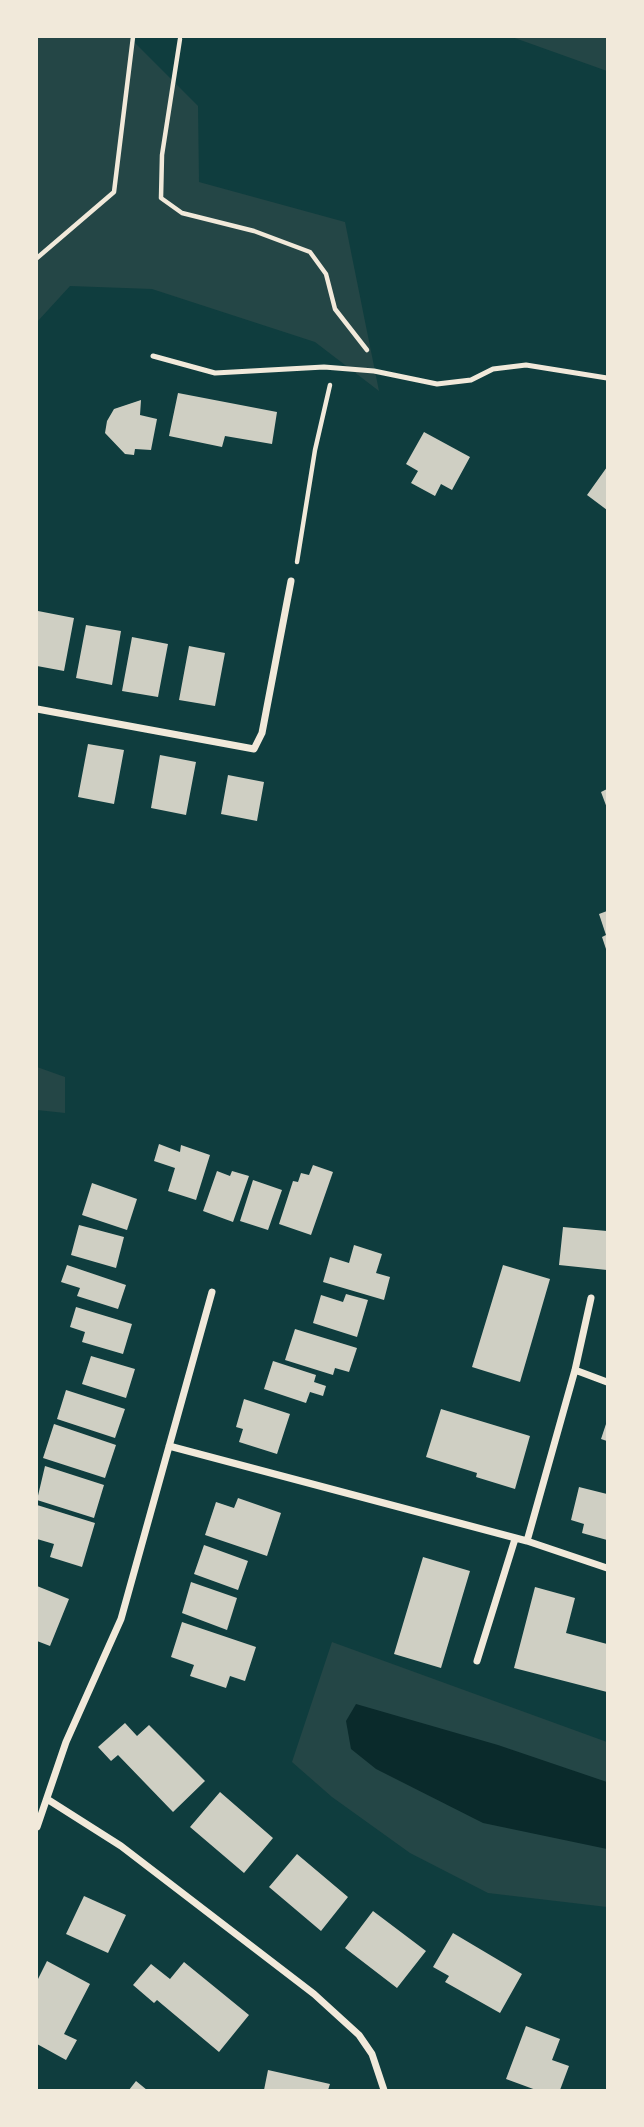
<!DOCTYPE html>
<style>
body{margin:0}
#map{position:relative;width:644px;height:2127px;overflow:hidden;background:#0f3d3e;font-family:"PT Sans",sans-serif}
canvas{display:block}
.frame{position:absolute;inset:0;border:38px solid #f1e9da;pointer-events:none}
</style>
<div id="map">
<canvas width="644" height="2127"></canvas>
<div class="frame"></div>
</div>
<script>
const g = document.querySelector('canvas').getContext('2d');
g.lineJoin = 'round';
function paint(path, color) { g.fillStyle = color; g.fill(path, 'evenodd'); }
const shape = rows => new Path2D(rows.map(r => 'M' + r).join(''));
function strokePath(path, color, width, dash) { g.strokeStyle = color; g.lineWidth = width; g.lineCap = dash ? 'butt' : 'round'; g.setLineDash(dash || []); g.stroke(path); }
paint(shape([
 [37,37,129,37,198,106,199,182,345,222,379,391,315,342,152,289,70,286,37,322],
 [512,37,607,37,607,71],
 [37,1067,65,1077,65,1113,37,1110],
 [332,1642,607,1742,607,1907,488,1893,410,1853,332,1797,292,1762]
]), '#244646');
paint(shape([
 [356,1704,498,1745,607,1782,607,1849,483,1823,376,1769,351,1749,346,1721]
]), '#0a2a2b');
paint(shape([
 [178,393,277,412,272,444,225,436,222,447,169,436],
 [141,400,140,415,157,419,151,450,135,449,134,455,125,454,105,433,107,421,114,409],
 [424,432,470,457,452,490,441,484,435,496,411,483,418,471,406,464],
 [607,467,607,510,587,495],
 [38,611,74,618,64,671,37,666],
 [86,625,121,631,112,685,76,678],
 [132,637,168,644,158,697,122,691],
 [189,646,225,653,215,706,179,700],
 [88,744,124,750,114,804,78,797],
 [160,755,196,762,186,815,151,808],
 [228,775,264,782,257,821,221,814],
 [607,789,607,808,601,792],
 [607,911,607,952,602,937,606,935,599,914],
 [159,1144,180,1152,181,1145,210,1155,196,1200,168,1191,175,1168,154,1161],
 [313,1165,333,1172,311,1235,279,1224,293,1181,298,1182,301,1173,309,1175],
 [217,1171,230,1176,232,1171,249,1176,233,1222,203,1211],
 [253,1180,282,1190,268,1230,240,1221],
 [92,1183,137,1199,127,1230,82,1215],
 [79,1225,124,1237,116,1268,71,1255],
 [563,1227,607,1231,607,1270,559,1265],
 [354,1245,382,1254,376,1273,390,1277,384,1300,323,1282,330,1257,349,1263],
 [67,1265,126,1285,118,1309,77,1296,80,1288,61,1282],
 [503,1265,550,1279,520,1382,472,1367],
 [346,1294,368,1300,357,1337,313,1323,321,1295,343,1302],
 [76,1307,132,1324,123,1354,82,1342,85,1332,70,1327],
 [295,1329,357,1348,349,1372,335,1368,333,1375,285,1360],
 [91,1356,135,1369,126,1398,82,1384],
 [273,1361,316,1375,314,1382,326,1386,323,1396,310,1392,306,1403,264,1389],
 [66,1390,125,1409,115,1438,57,1419],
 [244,1399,290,1414,277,1454,239,1442,243,1429,236,1427],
 [441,1409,530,1436,515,1489,476,1477,477,1473,426,1457],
 [607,1421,607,1441,601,1439],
 [54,1424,116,1445,105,1478,43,1458],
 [45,1466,104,1485,94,1518,37,1500],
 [579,1487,607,1494,607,1540,582,1533,584,1524,571,1520],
 [238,1498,281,1513,267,1556,205,1535,216,1502,234,1508],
 [37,1505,95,1523,82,1567,50,1557,54,1544,37,1539],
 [204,1545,248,1561,238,1590,194,1574],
 [423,1557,470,1571,441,1668,394,1654],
 [191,1582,237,1598,227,1630,182,1613],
 [37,1586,69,1599,50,1646,37,1641],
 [535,1587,575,1598,566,1633,607,1644,607,1692,514,1668],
 [182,1622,256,1647,245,1681,230,1676,226,1688,190,1676,194,1665,171,1657],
 [125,1723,137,1736,149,1725,205,1781,173,1812,118,1755,111,1761,98,1747],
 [220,1792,273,1838,244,1873,190,1827],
 [297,1854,348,1897,321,1931,269,1887],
 [84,1896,126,1915,108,1953,66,1934],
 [373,1911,426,1951,397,1988,345,1948],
 [453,1933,522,1974,500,2013,445,1982,449,1976,433,1967],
 [47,1961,90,1984,64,2034,77,2040,66,2060,37,2044,37,1981],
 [184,1962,249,2015,219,2052,157,2000,154,2003,133,1985,151,1964,170,1979],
 [526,2026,560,2039,552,2060,569,2066,560,2090,536,2090,506,2079],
 [268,2070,330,2084,328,2090,264,2090],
 [136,2081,147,2090,129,2090]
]), '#cfcfc3');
strokePath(shape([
 [180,39,162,155,161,198,182,213,254,231,310,252,326,274,335,309,367,350],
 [37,258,114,192,133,37],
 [297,562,315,450,330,385]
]), '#f1e9da', 4.5);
strokePath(shape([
 [153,356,215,373,324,367,374,371,437,384,471,380,493,369,526,365,607,378]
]), '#f1e9da', 5);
strokePath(shape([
 [37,709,254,749,262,733,291,581],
 [575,1370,607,1382],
 [169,1446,527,1541,607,1568],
 [527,1541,575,1370,591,1298],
 [477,1661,515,1539],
 [47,1799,121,1846,314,1994,359,2035,372,2054,384,2090],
 [37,1827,66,1742,121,1619,212,1292]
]), '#f1e9da', 7);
</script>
